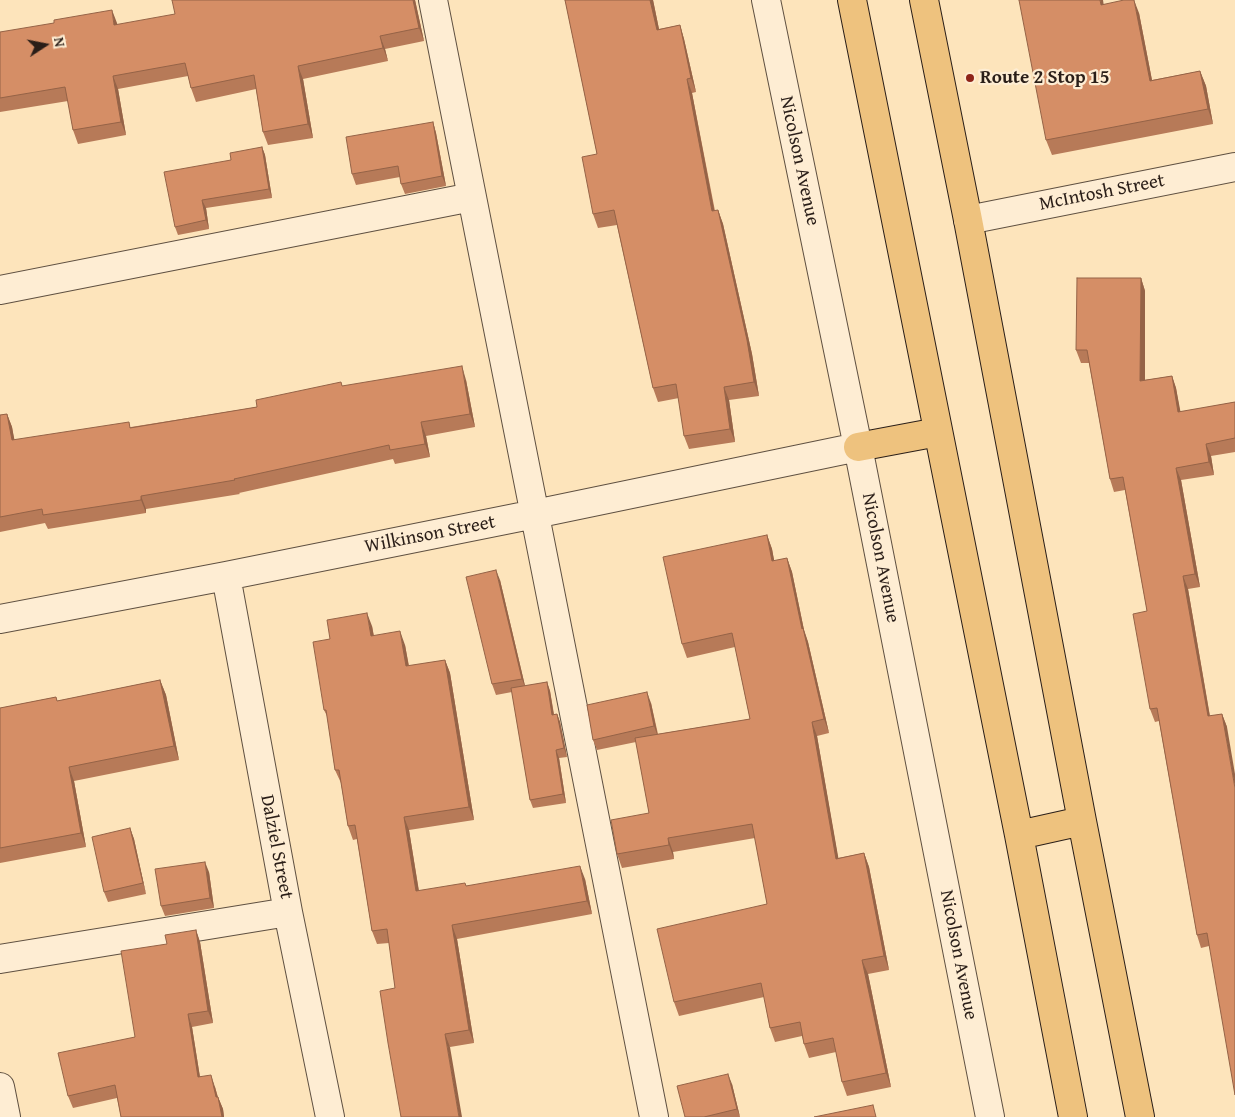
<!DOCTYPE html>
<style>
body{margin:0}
#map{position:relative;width:1235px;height:1117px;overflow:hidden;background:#fde4bb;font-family:"Gentium Book Plus",serif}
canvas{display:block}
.north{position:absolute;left:20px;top:20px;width:50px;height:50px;-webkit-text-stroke:4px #feedd3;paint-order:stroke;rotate:79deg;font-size:14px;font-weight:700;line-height:20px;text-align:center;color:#2a1e18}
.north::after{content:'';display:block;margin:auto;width:18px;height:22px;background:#2a1e18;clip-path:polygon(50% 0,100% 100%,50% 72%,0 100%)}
</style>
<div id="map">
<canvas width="1235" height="1117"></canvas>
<div class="north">N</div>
</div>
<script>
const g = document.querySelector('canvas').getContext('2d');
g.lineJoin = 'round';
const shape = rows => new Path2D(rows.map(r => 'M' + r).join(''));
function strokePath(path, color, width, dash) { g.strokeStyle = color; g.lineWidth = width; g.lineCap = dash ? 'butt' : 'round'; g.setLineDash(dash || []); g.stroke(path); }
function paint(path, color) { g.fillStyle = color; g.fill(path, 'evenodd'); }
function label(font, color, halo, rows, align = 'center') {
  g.font = font + ' "Gentium Book Plus",serif'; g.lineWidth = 4.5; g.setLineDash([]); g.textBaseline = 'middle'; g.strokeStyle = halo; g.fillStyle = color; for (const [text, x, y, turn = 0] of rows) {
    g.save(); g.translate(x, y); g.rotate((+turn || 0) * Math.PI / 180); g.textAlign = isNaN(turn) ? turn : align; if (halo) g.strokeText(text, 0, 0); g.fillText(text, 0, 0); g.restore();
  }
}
const minor = shape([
 [433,0,654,1117],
 [766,0,858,447,990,1117],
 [968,220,1235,167],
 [0,290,472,197],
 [226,576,288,912,330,1117],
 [0,619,226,576,535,514,858,447],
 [0,959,288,912],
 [0,1087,6,1117]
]);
const major = shape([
 [852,0,1019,835,1073,1117],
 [924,0,968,220,1082,821,1140,1117],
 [858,447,938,432],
 [1019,835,1082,821]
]);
strokePath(minor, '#5f5041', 30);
strokePath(major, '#2a1e18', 30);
strokePath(minor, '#feedd3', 28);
strokePath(major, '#eec27e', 28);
paint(shape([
 [415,0,424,41,385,49,388,61,303,79,313,138,268,145,263,132,256,89,196,102,191,88,188,76,118,89,126,135,78,144,73,130,68,101,0,112,0,32,117,23,117,25],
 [565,0,653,0,659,29,680,25,684,39,696,92,692,93,715,211,718,210,723,224,752,354,759,396,729,400,735,442,689,449,684,436,679,398,658,402,653,388,617,225,598,228,593,214,597,154],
 [1104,4,1139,13,1152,80,1200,71,1206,86,1213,124,1052,155,1046,140],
 [433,122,436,133,446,186,405,194,401,184,400,177,356,185,352,174],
 [262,147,265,155,272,198,206,208,209,229,178,235,175,227,231,160],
 [1141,278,1145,291,1145,380,1172,376,1176,388,1180,412,1235,402,1235,452,1211,456,1214,475,1181,480,1200,587,1188,589,1210,716,1222,714,1227,727,1209,946,1201,948,1197,935,1159,721,1155,722,1150,709,1147,611,1125,490,1114,492,1110,479,1089,363,1081,363,1076,350],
 [466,380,475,427,426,436,430,457,395,464,393,459,239,493,240,494,146,509,146,513,48,529,45,523,0,532,0,415,7,414,12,427,14,440,131,427,257,407,343,386],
 [767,535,772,549,774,561,787,558,792,572,804,630,808,642,829,733,817,736,838,858,864,853,869,867,889,970,868,974,891,1087,847,1096,842,1082,836,1052,809,1058,804,1044,802,1036,775,1042,770,1028,764,997,679,1016,674,1002,767,904,755,838,673,852,674,859,622,868,617,854,649,813,636,742,597,750,593,740,651,703,658,734,750,719,735,647,687,658,682,644],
 [500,580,525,686,547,682,550,691,554,714,557,714,560,722,567,757,559,758,566,803,533,808,530,800,512,692,496,695,492,684],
 [372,626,374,636,405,645,409,666,445,660,450,673,474,820,409,830,419,891,466,886,585,879,592,914,457,939,474,1043,450,1047,395,988,389,943,377,944,372,931,357,839,353,840,348,826,341,783,335,770,327,716,324,710,330,639],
 [160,680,166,695,179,760,74,781,86,847,0,863,0,708,56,697,57,701],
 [130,828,134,839,146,894,108,902,104,892],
 [209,872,214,908,165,916,161,906],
 [196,930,200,942,213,1023,192,1027,200,1077,215,1087,218,1097,223,1109,224,1117,121,1117,117,1098,73,1108,68,1096,135,1037,167,944],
 [732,1084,740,1117,685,1117]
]), '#b77a58');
paint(shape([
 [413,0,415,0,424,41,419,28],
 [650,0,653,0,662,44,657,30],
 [1100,0,1103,0,1106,20,1101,5],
 [1134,0,1139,13,1155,96,1150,81],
 [112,10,117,23,119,39,114,25],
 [680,25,684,39,696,92,691,78],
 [380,36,385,49,388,61,383,48],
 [298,66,303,79,313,138,308,124],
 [1200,71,1206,86,1213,124,1208,109],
 [113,76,118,89,126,135,121,122],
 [687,79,692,93,717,225,712,211],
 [433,122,436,133,446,186,442,176],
 [262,147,265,155,272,198,269,189],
 [202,200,206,208,209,229,206,220],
 [718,210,723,224,752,354,759,396,754,382],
 [1141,278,1145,291,1145,394,1140,381],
 [462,366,466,380,475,427,470,414],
 [1172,376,1176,388,1183,425,1178,412],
 [724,387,729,400,735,442,730,429],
 [7,414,12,427,17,453,12,440],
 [421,422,426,436,430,457,425,444],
 [1206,444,1211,456,1214,475,1209,462],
 [1176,468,1181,480,1200,587,1195,574],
 [141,496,146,509,146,513,141,500],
 [767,535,772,549,777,575,772,561],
 [787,558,792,572,804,630,808,642,829,733,824,719,802,629],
 [496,570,500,580,526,690,522,679],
 [1183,576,1188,589,1212,729,1208,716],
 [367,613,372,626,376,650,371,636],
 [400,631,405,645,411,679,406,666],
 [445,660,450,673,474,820,469,807],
 [160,680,166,695,179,760,174,746],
 [547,682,550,691,555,723,552,715],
 [647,692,651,703,658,737,654,726],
 [557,714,560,722,567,757,564,748],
 [1222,714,1227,727,1235,774,1235,788],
 [812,722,817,736,841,873,836,859],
 [556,750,559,758,566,803,563,794],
 [69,767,74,781,86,847,81,833],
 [404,817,409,830,421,905,416,891],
 [130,828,134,839,146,894,143,883],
 [668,838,673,852,674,859,669,845],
 [864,853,869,867,889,970,884,956],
 [205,862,209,872,214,908,210,898],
 [580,866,585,879,592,914,587,901],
 [452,925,457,939,474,1043,469,1030],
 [196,930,200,942,213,1023,208,1011],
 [862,960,868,974,891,1087,886,1073],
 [188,1014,192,1027,202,1090,198,1077],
 [445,1034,450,1047,462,1117,459,1117],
 [728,1074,732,1084,740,1117,737,1109],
 [211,1075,215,1087,221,1110,216,1097],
 [218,1097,223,1109,224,1117,222,1117]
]), '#956347');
const building = shape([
 [172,0,413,0,419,28,380,36,383,48,298,66,308,124,263,132,254,75,191,88,185,63,113,76,121,122,73,130,65,87,0,98,0,32,54,23,54,20,112,10,114,25,175,14,172,0],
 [565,0,650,0,657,30,680,25,691,78,687,79,712,211,718,210,747,340,754,382,724,387,730,429,684,436,676,384,653,388,614,210,593,214,582,157,597,154,565,0],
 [1019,0,1100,0,1101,5,1124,0,1134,0,1150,81,1200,71,1208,109,1046,140,1019,0],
 [433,122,442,176,401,184,398,166,352,174,346,137,433,122],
 [262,147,269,189,202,200,206,220,175,227,164,172,231,160,230,153,262,147],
 [1077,278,1141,278,1140,381,1172,376,1178,412,1235,402,1235,438,1206,444,1209,462,1176,468,1195,574,1183,576,1208,716,1222,714,1235,788,1235,1095,1207,933,1197,935,1157,708,1150,709,1133,614,1147,611,1123,477,1110,479,1087,350,1076,350,1077,278],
 [462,366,470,414,421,422,425,444,390,450,389,445,234,479,235,480,141,496,141,500,43,515,42,509,0,517,0,415,7,414,12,440,129,422,130,428,257,407,256,400,341,382,342,386,462,366],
 [767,535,772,561,787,558,802,629,803,628,824,719,812,722,836,859,864,853,884,956,862,960,886,1073,842,1082,833,1038,804,1044,800,1022,770,1028,761,983,674,1002,657,929,767,904,752,824,668,838,669,845,617,854,611,820,649,813,635,738,750,719,732,633,682,644,663,557,767,535],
 [496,570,522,679,492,684,466,577,496,570],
 [367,613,371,636,400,631,406,666,445,660,469,807,404,817,416,891,465,883,466,886,580,866,587,901,452,925,469,1030,445,1034,459,1117,401,1117,388,1043,380,991,395,988,387,929,372,931,355,825,348,826,339,770,335,770,326,710,324,710,313,642,330,639,327,620,367,613],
 [160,680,174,746,69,767,81,833,0,848,0,708,56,697,57,701,160,680],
 [547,682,552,715,557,714,564,748,556,750,563,794,530,800,511,688,547,682],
 [647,692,654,726,593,740,587,705,647,692],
 [130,828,143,883,104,892,92,837,130,828],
 [205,862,210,898,161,906,155,869,205,862],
 [196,930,208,1011,188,1014,198,1077,211,1075,216,1097,218,1097,222,1117,121,1117,115,1085,68,1096,58,1053,135,1037,121,951,167,944,165,935,196,930],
 [728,1074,737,1109,704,1117,685,1117,677,1086,728,1074],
 [873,1105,876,1117,814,1117,873,1105]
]);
paint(building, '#d58e66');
strokePath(building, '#956347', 1);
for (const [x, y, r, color] of [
 [970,78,5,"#8f2418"]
]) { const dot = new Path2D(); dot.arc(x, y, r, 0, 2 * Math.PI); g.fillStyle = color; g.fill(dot); strokePath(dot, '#feedd3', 2); }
label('bold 19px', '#2a1e18', '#feedd3', [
 ["Route 2 Stop 15",980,78]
], 'left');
label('19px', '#2a1e18', '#feedd3', [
 ["Nicolson Avenue",799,161,78],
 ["McIntosh Street",1102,193,-11],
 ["Wilkinson Street",430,535,-11],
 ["Nicolson Avenue",880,558,79],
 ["Dalziel Street",276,847,79],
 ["Nicolson Avenue",958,955,79]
]);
</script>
